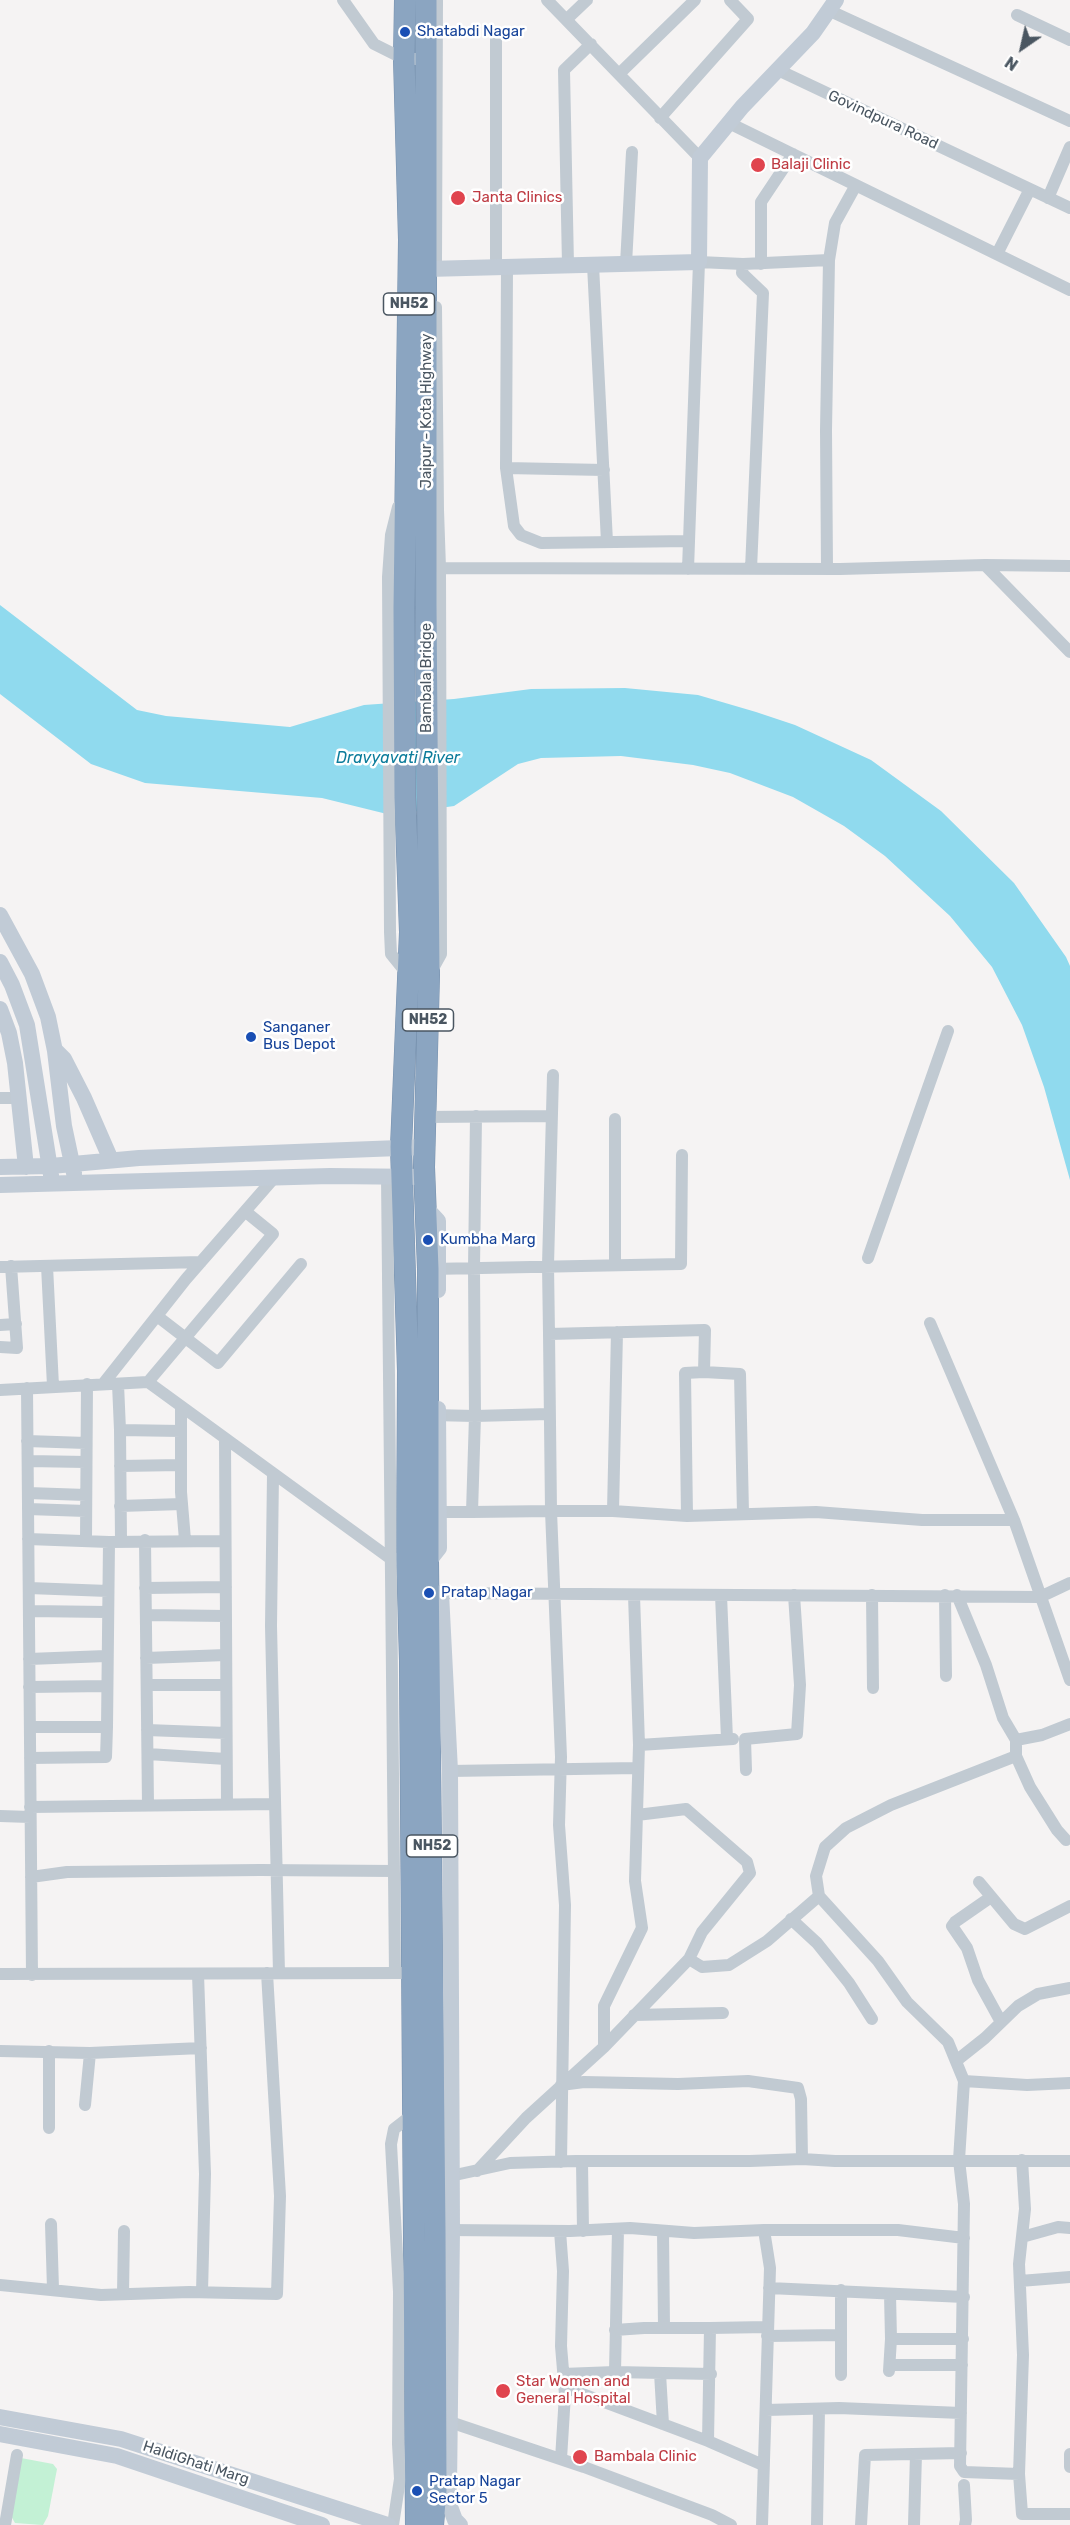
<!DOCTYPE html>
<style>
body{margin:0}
#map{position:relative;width:1070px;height:2525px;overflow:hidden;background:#f5f3f3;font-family:Rubik,sans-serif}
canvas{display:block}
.north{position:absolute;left:992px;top:18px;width:60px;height:60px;-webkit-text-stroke:4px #fff;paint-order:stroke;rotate:214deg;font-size:16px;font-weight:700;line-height:24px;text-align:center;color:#4a5661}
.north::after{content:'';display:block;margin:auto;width:21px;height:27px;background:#4a5661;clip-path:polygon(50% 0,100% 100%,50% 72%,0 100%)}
</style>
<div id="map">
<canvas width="1070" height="2525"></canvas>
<div class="north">N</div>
</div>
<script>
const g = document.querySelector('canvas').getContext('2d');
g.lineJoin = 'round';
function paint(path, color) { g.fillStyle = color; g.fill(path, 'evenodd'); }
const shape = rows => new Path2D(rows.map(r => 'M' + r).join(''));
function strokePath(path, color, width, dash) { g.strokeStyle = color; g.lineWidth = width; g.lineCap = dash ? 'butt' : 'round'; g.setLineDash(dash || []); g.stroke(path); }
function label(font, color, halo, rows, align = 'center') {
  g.font = font + ' Rubik,sans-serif'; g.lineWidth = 5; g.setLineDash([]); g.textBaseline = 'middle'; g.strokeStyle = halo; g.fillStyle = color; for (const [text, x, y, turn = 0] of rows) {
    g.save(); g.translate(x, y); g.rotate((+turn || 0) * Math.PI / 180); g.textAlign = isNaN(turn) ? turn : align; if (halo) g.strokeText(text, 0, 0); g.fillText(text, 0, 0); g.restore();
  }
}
paint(shape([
 [21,2458,53,2464,57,2469,48,2516,43,2525,15,2523,10,2514]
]), '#c3f1d5');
paint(shape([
 [0,605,137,710,166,716,290,727,364,705,378,704,454,699,531,689,625,688,698,695,756,712,795,725,871,760,941,811,1014,883,1066,957,1070,966,1070,1180,1044,1087,1022,1025,992,967,950,916,885,856,844,826,793,797,730,773,693,765,621,756,541,758,518,764,454,806,391,815,322,798,145,783,91,764,0,694]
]), '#90daee');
const highway = shape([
 [405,0,404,59,409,240,404,608,405,797,410,932,401,1147,408,1371,407,1559,410,1661,416,2525],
 [426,0,426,606,429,975,424,1167,428,1269,428,1562,435,2230,436,2490,433,2525]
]);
strokePath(highway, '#7690ad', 22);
strokePath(shape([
 [343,0,374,44,404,59,432,59],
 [547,0,700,158],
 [828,10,1070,121],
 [1017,15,1070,40],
 [568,18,587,0],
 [778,70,1070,208],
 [619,74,695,0],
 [660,118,748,19,730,0],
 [729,123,1070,290],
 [1048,198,1070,147],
 [997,254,1030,189],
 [436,263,437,0],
 [626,264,632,152],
 [761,264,761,202,793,154],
 [568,265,564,70,591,44],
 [593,265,607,542],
 [496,267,496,39],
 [436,307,438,510],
 [506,468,507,267],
 [604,470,506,468,514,526,521,535,541,543,689,541],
 [398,507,391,535,388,577,390,932,391,954,408,975],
 [430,509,438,510,440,568,441,954,431,972],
 [985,565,1070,652],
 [440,568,840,569,985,565,1070,566],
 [688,569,699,262,743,264],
 [751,569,763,293,742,273,743,264,829,260],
 [827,569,826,430,829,260,835,223,856,185],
 [553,1075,548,1265,549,1334,705,1330,704,1372],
 [0,1098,19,1098],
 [476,1116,474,1268,475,1416,549,1414],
 [426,1117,551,1116],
 [387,1177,395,1973],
 [868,1258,948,1031],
 [615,1264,615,1119],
 [47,1266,53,1386],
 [0,1267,201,1262],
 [431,1269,681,1264,682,1155],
 [157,1316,218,1363,301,1264],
 [930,1323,1014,1520,1070,1680],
 [0,1325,16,1324],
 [549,1334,551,1511,613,1511,687,1516,816,1512,922,1520,1014,1520],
 [0,1347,17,1348,11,1266],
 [148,1382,273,1234,246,1212],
 [103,1384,186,1279,274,1178],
 [118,1384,120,1430],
 [27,1388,32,1975],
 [0,1390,148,1382,391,1559,397,1559],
 [181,1408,181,1492,185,1540],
 [432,1415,475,1416,472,1512,551,1511,561,1757,559,1825,565,1905,561,2162],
 [225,1439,227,1804],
 [27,1441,86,1443],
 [28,1461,86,1462],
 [120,1466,181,1465],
 [273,1474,271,1626,279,1973],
 [28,1493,86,1495],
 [120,1506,182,1504],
 [28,1509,86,1511],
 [613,1511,617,1332],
 [432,1512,472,1512],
 [687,1516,685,1373,704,1372,740,1374,743,1513],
 [28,1539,109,1542,225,1541],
 [86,1540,87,1384],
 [121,1540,120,1430,181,1431],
 [145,1540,148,1805],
 [29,1588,108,1591],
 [145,1588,226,1587],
 [435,1593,1040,1597,1070,1583],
 [721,1595,727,1739],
 [872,1595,873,1688],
 [945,1595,946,1676],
 [957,1595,986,1665,1003,1718,1016,1740],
 [29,1611,107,1612],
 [146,1615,226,1616],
 [146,1658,226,1655],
 [29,1659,106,1656],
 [147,1685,226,1685],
 [29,1687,107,1686],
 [30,1727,107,1727,109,1542],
 [147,1730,226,1733],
 [639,1745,733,1739],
 [148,1754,226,1759],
 [1016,1756,1030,1787,1057,1830,1066,1840],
 [30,1758,106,1757,107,1727],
 [746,1770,745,1739,797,1734,800,1685,794,1595],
 [450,1771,637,1768],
 [30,1807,275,1804],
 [0,1816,30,1817],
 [31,1877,67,1872,260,1870,394,1871],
 [979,1882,1014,1924,1025,1929,1070,1906],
 [991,1897,955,1922,952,1926,967,1948,978,1980,1001,2022],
 [791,1919,817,1943,849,1983,872,2019],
 [689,1959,702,1967,729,1965,767,1941,819,1896],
 [0,1974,402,1973],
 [198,1974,205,2174,202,2292],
 [634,2015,723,2013],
 [604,2047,604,2006,642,1928,635,1881,639,1745,634,1595],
 [0,2051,90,2053,201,2048],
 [956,2061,985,2038,1018,2006,1038,1994,1070,1988],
 [964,2081,948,2042,907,2002,878,1961,819,1896,816,1876,825,1847,846,1828,891,1805,1016,1756,1016,1740,1042,1735,1070,1724],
 [561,2085,584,2082,678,2084,748,2081,798,2088,801,2099,802,2159],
 [85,2105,90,2053],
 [49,2128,49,2051],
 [1022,2160,1025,2209,1019,2264,1023,2355,1019,2474,1022,2514,1070,2514],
 [582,2162,583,2231],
 [477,2171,526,2118,604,2047,689,1959,702,1932,750,1873,747,1862,686,1809,637,1815],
 [446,2177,510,2163,576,2161,750,2161,802,2159,835,2161,1070,2161],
 [51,2224,53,2289],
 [446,2230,570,2231,630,2228,694,2233,764,2230,770,2268,762,2525],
 [764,2230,898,2230,964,2238],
 [560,2231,563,2271,561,2346,565,2394,561,2459],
 [663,2231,664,2328],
 [1022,2237,1058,2227,1070,2228],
 [1020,2281,1070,2277],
 [0,2285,101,2295,189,2292,277,2294,280,2196,267,1973],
 [769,2288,964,2297],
 [123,2294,124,2231],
 [890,2294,891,2339,963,2339],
 [710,2328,767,2327],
 [615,2330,644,2328,710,2328,708,2441],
 [767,2336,841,2335],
 [890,2365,962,2365],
 [889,2371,891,2339],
 [615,2372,618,2229],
 [660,2373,663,2424],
 [563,2374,615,2372,711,2374],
 [841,2375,841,2290],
 [564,2387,708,2441,763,2465],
 [766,2410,839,2408,961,2413],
 [442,2421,450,2422,584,2467,712,2515,731,2525],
 [1070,2454,1070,2467],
 [1019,2474,964,2472,960,2466,964,2204,959,2160,964,2081,1027,2085,1070,2083],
 [964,2485,966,2520,965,2525],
 [5,2525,17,2455],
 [393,2525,400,2479,398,2444,399,2292,391,2144,394,2129,412,2115],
 [817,2525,819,2409],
 [861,2525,865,2455,961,2453],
 [914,2525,916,2454]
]), '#c1cad2', 12);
strokePath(shape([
 [427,269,699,262,700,158,742,107,813,33,836,0],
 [0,915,32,974,48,1017,55,1051,64,1126,74,1173],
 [0,962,12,985,27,1025,51,1175],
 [0,1009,9,1033,15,1063,26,1167],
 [56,1051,64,1059,84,1098,111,1160],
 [0,1167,51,1166,139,1158,425,1147],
 [0,1185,330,1176,425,1177],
 [426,1208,438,1221,438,1290],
 [428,1562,439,1548,438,1409],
 [441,1593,450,1771,452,2230,449,2487,449,2504,455,2520,460,2525],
 [0,2417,121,2439,388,2525],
 [0,2434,117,2456,322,2525]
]), '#c1cbd6', 16);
strokePath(highway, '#8ba5c1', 21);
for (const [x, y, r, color] of [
 [405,32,6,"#1a4fb4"],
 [758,165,8,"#e0444e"],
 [458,198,8,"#e0444e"],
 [251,1037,6,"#1a4fb4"],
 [428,1240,6,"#1a4fb4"],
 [429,1593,6,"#1a4fb4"],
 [503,2391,8,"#e0444e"],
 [580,2457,8,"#e0444e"],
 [417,2491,6,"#1a4fb4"]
]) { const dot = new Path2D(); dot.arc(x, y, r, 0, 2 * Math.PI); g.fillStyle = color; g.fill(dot); strokePath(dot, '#fff', 2); }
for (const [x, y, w] of [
 [409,304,51],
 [428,1020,51],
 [432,1846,51]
]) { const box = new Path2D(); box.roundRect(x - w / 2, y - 11, w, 22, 4.5); g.fillStyle = '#fff'; g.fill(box); strokePath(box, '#4a5661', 1.5); }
label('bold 14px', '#4a5661', null, [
 ["NH52",409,304],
 ["NH52",428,1020],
 ["NH52",432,1846]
]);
label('15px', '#164399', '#fff', [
 ["Shatabdi Nagar",417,32],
 ["Sanganer",263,1028],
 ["Bus Depot",263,1045],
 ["Kumbha Marg",440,1240],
 ["Pratap Nagar",441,1593],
 ["Pratap Nagar",429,2482],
 ["Sector 5",429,2499]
], 'left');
label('15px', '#4a5661', '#fff', [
 ["Govindpura Road",883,120,25],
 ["Jaipur - Kota Highway",427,411,-90],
 ["Bambala Bridge",427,678,-90],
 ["HaldiGhati Marg",196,2463,18]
]);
label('15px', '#be3a42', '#fff', [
 ["Balaji Clinic",771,165],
 ["Janta Clinics",472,198],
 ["Star Women and",516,2382],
 ["General Hospital",516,2399],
 ["Bambala Clinic",594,2457]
], 'left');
label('italic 16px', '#0c7c9b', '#fff', [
 ["Dravyavati River",398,758]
]);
</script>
